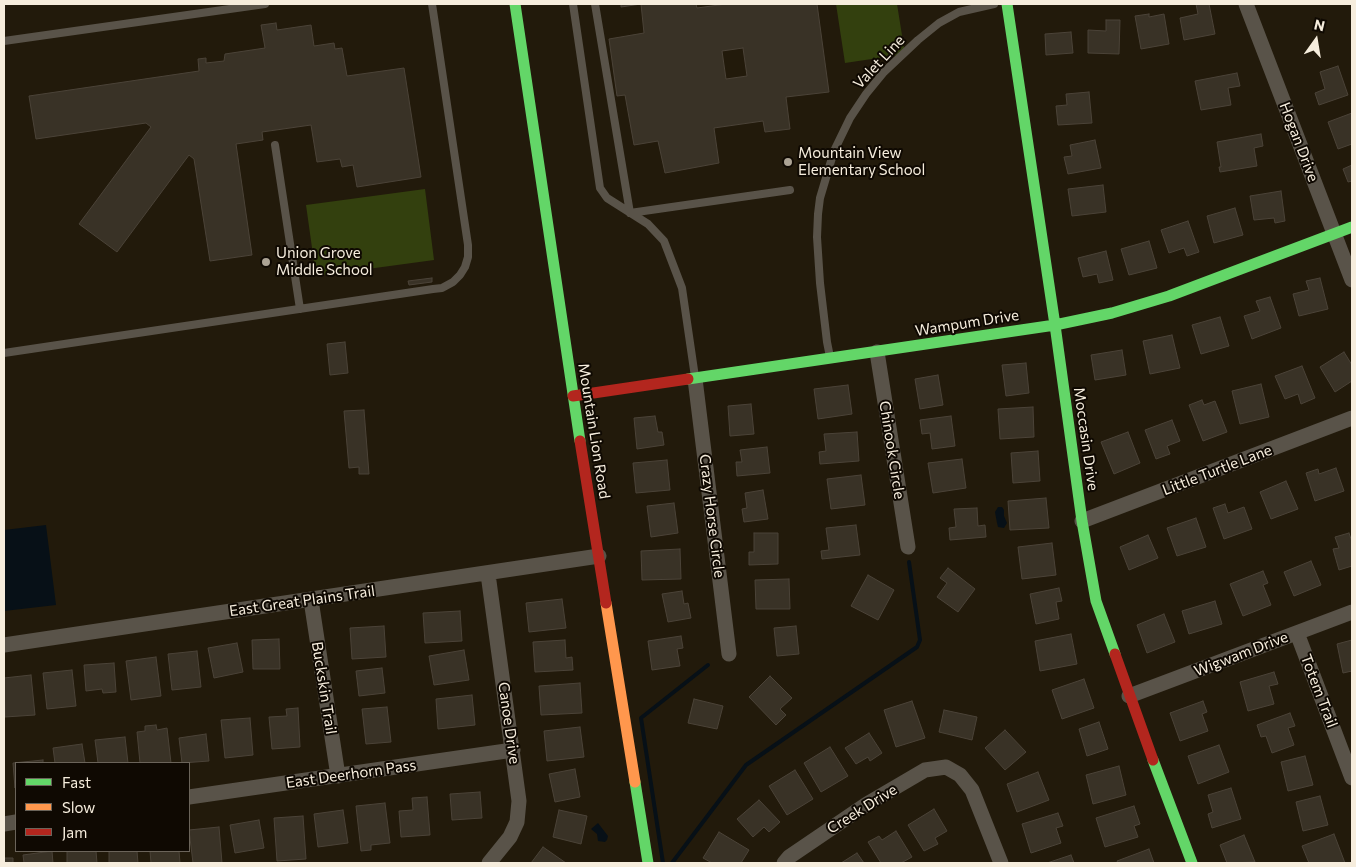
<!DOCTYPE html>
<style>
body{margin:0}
#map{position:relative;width:1356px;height:867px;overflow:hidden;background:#221a0b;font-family:Commissioner,sans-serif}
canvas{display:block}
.frame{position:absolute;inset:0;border:5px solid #f6eddd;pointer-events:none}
.legend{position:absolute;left:15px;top:762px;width:175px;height:90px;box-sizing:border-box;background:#0f0902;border:1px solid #6b645a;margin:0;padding:6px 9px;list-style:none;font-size:15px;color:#f6eddd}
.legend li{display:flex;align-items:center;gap:10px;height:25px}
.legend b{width:25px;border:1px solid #6b645a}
.north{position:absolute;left:1291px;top:15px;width:50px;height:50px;-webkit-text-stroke:4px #0f0902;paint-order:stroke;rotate:13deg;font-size:14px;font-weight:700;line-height:20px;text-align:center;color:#f6eddd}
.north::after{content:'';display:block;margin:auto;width:18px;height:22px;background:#f6eddd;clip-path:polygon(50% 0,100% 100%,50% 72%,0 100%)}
</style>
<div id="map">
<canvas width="1356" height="867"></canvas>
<div class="frame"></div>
<ul class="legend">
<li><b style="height:6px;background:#63d668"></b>Fast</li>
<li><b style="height:6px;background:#ff974d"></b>Slow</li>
<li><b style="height:6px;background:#b3261e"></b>Jam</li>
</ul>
<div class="north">N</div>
</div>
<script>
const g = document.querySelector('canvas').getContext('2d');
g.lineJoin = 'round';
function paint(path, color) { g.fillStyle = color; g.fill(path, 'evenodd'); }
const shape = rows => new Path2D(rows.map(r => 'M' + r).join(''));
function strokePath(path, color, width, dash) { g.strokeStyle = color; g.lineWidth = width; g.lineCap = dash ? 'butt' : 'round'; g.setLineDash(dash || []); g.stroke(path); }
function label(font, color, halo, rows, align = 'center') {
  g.font = font + ' Commissioner,sans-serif'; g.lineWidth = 4; g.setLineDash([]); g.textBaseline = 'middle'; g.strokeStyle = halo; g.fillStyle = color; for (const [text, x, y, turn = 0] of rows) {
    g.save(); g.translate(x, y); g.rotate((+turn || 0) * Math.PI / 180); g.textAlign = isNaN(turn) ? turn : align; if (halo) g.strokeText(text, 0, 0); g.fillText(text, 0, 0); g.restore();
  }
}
paint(shape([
 [836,4,897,4,905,54,845,63],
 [425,189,434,260,316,276,306,205]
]), '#33400e');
paint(shape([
 [998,507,1002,507,1004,510,1004,516,1007,523,1004,528,998,527,997,523,995,512],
 [46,525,56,605,4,611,4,530],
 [598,823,608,836,607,840,605,842,598,841,597,834,591,829]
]), '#071017');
strokePath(shape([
 [663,863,641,718,708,665],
 [672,863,746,765,917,647,920,640,909,562]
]), '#071017', 4);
const building = shape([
 [621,4,696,4,697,8,726,4,817,4,829,92,786,97,790,129,765,132,763,121,714,128,719,163,665,173,658,141,634,145,625,95,617,96,609,39,644,33,641,4,621,7,621,4],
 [743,48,747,76,726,79,722,51,743,48],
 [1196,4,1209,4,1215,34,1184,40,1180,18,1198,14,1196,4],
 [1149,14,1149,17,1164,14,1169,44,1141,49,1135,16,1149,14],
 [1106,20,1120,20,1119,54,1088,53,1088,30,1106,31,1106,20],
 [276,23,277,30,311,25,314,46,334,43,335,49,342,48,347,76,404,68,421,177,357,187,353,165,342,167,340,159,317,162,311,125,262,132,263,140,236,144,252,255,210,261,194,159,189,155,117,252,79,224,151,127,146,123,36,139,29,96,199,71,198,59,206,58,206,63,224,61,225,54,265,48,261,25,276,23],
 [1071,32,1073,53,1046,55,1045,34,1071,32],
 [1338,66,1348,95,1319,105,1315,93,1325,89,1320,72,1338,66],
 [1237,73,1240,86,1228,88,1231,105,1201,110,1195,81,1237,73],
 [1089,92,1092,123,1058,125,1056,106,1067,105,1066,94,1089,92],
 [1352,113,1352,144,1338,149,1328,122,1352,113],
 [1261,134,1263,146,1254,148,1257,166,1220,172,1219,167,1221,167,1217,142,1261,134],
 [1095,140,1101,168,1068,174,1064,157,1072,156,1070,145,1095,140],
 [1352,165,1352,181,1348,182,1343,169,1352,165],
 [1103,185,1106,212,1072,216,1068,189,1103,185],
 [1281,191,1285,221,1275,223,1274,218,1254,220,1250,196,1281,191],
 [1235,208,1243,235,1214,243,1207,216,1235,208],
 [1188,221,1199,252,1187,256,1184,248,1169,253,1161,230,1188,221],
 [1149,241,1157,268,1129,275,1121,249,1149,241],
 [1106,251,1113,280,1099,283,1097,274,1083,277,1078,258,1106,251],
 [432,278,432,282,409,285,408,281,432,278],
 [1320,278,1328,309,1299,316,1293,294,1309,290,1306,281,1320,278],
 [1270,297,1281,328,1252,339,1244,316,1260,311,1256,301,1270,297],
 [1220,317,1229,346,1201,354,1192,325,1220,317],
 [1172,335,1180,368,1150,374,1143,341,1172,335],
 [345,342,348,373,330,375,327,344,345,342],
 [1122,350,1126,375,1095,380,1091,355,1122,350],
 [1344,352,1352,365,1352,381,1335,392,1320,367,1344,352],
 [1026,363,1029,393,1006,396,1002,365,1026,363],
 [1302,366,1315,398,1301,404,1298,394,1285,399,1275,376,1302,366],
 [938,375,943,405,920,409,915,379,938,375],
 [1261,384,1269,417,1240,424,1232,391,1261,384],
 [848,385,852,414,818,419,814,389,848,385],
 [1202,400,1204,405,1215,401,1227,432,1203,441,1189,405,1202,400],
 [751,404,754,434,730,436,728,406,751,404],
 [1033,407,1034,437,1000,439,998,409,1033,407],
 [364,410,369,474,359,474,359,467,349,468,344,411,364,410],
 [655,416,658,432,662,432,664,445,637,449,634,418,655,416],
 [951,416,955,446,932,449,930,433,922,434,920,420,951,416],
 [1172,420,1180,441,1167,446,1170,454,1156,459,1145,430,1172,420],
 [857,432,859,461,820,464,819,452,826,451,824,434,857,432],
 [1128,432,1140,463,1114,474,1101,442,1128,432],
 [767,447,770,473,737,476,736,462,742,462,740,450,767,447],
 [1038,451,1040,481,1013,483,1011,453,1038,451],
 [962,459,966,488,933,493,928,463,962,459],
 [667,460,670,490,636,493,633,463,667,460],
 [1336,468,1344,491,1315,501,1306,473,1318,469,1319,474,1336,468],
 [861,475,865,505,831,509,827,479,861,475],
 [1286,481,1298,509,1271,519,1260,492,1286,481],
 [763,490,768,519,744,522,742,509,747,508,745,493,763,490],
 [1046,498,1049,528,1010,530,1008,501,1046,498],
 [674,503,678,533,651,537,647,506,674,503],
 [1225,504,1228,513,1244,507,1252,529,1224,539,1213,508,1225,504],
 [977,508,978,526,985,525,986,537,950,540,949,528,956,527,954,509,977,508],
 [1196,518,1206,547,1177,556,1167,528,1196,518],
 [856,525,860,555,822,559,821,551,829,550,826,528,856,525],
 [754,533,778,533,778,564,749,565,749,552,754,552,754,533],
 [1349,533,1352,542,1352,566,1339,570,1333,549,1339,548,1335,537,1349,533],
 [1148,535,1158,558,1129,570,1120,547,1148,535],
 [1052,543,1056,575,1022,579,1018,547,1052,543],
 [680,549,681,579,642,580,641,551,680,549],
 [1311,561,1321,585,1294,596,1284,572,1311,561],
 [948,568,975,589,958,612,937,597,947,583,940,578,948,568],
 [1263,571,1268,583,1263,585,1271,605,1243,616,1230,584,1263,571],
 [868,575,894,590,878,620,851,606,868,575],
 [789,579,790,609,756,609,755,580,789,579],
 [1059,588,1062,601,1056,602,1059,619,1036,624,1030,594,1059,588],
 [682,591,684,604,688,603,691,618,668,622,662,594,682,591],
 [562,599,566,628,529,632,526,603,562,599],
 [1215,601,1222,624,1189,634,1182,611,1215,601],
 [460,611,462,641,425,643,423,613,460,611],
 [1164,614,1175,642,1147,653,1137,625,1164,614],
 [384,626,386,657,352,659,350,628,384,626],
 [796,626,799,654,777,656,774,628,796,626],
 [1071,634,1077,664,1040,671,1035,641,1071,634],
 [681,636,683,648,677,649,680,666,652,670,648,641,681,636],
 [279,639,280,669,253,669,252,640,279,639],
 [565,640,566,658,572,657,573,670,535,672,533,642,565,640],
 [1352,640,1352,671,1343,673,1337,644,1352,640],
 [237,643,243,672,214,678,208,648,237,643],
 [464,650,469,680,434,685,429,656,464,650],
 [197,651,201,687,172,690,168,654,197,651],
 [156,657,161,696,131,700,126,661,156,657],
 [114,663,116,692,103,693,102,689,86,691,84,665,114,663],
 [382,668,385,693,359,696,356,671,382,668],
 [72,670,76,706,47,709,43,673,72,670],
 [1274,672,1278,684,1269,686,1274,704,1248,711,1240,682,1274,672],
 [31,675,35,715,5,717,4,678,31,675],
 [770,676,792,698,780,709,786,715,776,725,749,697,770,676],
 [1084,679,1094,708,1062,719,1052,690,1084,679],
 [580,683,582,713,541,715,539,686,580,683],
 [472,695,475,725,438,729,436,699,472,695],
 [694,699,723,706,717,729,688,723,694,699],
 [912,701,925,738,896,747,884,710,912,701],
 [1203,701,1207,712,1202,714,1208,731,1180,741,1170,713,1203,701],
 [387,707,391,742,366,744,362,709,387,707],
 [298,708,300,747,272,749,269,717,287,716,286,709,298,708],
 [944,710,977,717,972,740,939,732,944,710],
 [1290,713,1295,726,1288,728,1294,745,1272,753,1266,736,1261,737,1257,725,1290,713],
 [250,718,253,755,225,758,221,720,250,718],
 [1099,722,1108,749,1087,756,1079,729,1099,722],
 [156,725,157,730,167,728,171,763,140,763,137,732,145,731,145,726,156,725],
 [580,727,584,757,547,761,544,731,580,727],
 [1005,730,1026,752,1005,770,985,748,1005,730],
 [869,733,882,753,870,761,868,757,856,764,845,748,869,733],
 [206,734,209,761,182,763,179,738,206,734],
 [125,737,128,763,98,763,95,740,125,737],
 [82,744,85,763,55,763,53,748,82,744],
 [1219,745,1229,772,1198,784,1188,756,1219,745],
 [830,747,848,776,821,792,804,763,830,747],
 [1305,756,1313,785,1288,791,1281,762,1305,756],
 [43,760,43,763,16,763,15,788,13,763,43,760],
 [1119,766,1126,795,1093,804,1086,775,1119,766],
 [575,769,580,797,555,802,549,774,575,769],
 [795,770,813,799,787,815,769,786,795,770],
 [1038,772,1049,800,1017,812,1007,784,1038,772],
 [1231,788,1241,819,1212,828,1208,814,1213,812,1208,795,1231,788],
 [480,792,482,818,452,820,450,794,480,792],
 [1320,796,1328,825,1303,831,1296,802,1320,796],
 [427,797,430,835,401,837,399,811,413,810,412,798,427,797],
 [759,800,780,822,769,832,764,827,753,837,737,819,759,800],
 [385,803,390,843,371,845,371,850,361,851,356,806,385,803],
 [1134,806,1140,824,1134,826,1138,837,1105,847,1096,818,1134,806],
 [934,809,947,831,935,838,938,844,924,851,908,825,934,809],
 [343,810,348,843,318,847,314,814,343,810],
 [559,810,587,816,581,844,553,837,559,810],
 [1058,813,1063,826,1056,828,1061,843,1031,853,1022,824,1058,813],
 [303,816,306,859,277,861,274,818,303,816],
 [259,820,264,848,235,853,230,825,259,820],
 [219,827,222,863,193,863,189,830,219,827],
 [896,831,912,857,901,863,881,863,868,842,879,836,882,840,896,831],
 [719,832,749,850,741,863,712,863,703,858,719,832],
 [1334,834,1345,863,1309,863,1302,846,1334,834],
 [1244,835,1255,862,1227,863,1220,845,1244,835],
 [543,847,566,863,531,863,543,847],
 [1149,849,1154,863,1118,863,1117,861,1149,849],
 [52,851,53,863,24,863,23,855,52,851],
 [67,851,96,851,97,863,67,863,67,851],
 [109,851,137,851,138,863,109,863,109,851],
 [150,851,179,851,180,863,151,863,150,851],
 [857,853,864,863,841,863,857,853],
 [1071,855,1074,863,1047,863,1071,855],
 [4,858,13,858,13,863,4,863,4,858]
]);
paint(building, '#393226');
strokePath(building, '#4b4338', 1);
strokePath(shape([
 [573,4,600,188,607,198,648,224,664,241,682,288,695,377],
 [595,4,630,213],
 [4,41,265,4],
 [275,145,300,309],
 [630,213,790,190],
 [4,353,433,289,442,288,453,282,460,275,465,267,468,257,468,245,432,4],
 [830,357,827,342,820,283,817,237,818,214,820,198,834,151,850,118,866,94,884,72,918,40,939,23,959,12,994,4]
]), '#595349', 8);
strokePath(shape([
 [1246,4,1352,280],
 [877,352,908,547],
 [695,379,729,654],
 [1082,521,1352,418],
 [488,574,519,801,517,822,510,837,489,863],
 [311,600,338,776],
 [1297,633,1352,778],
 [4,645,599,556],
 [1129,696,1352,612],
 [189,797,513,750],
 [4,824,16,822],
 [784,863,789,857,867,804,925,770,946,767,960,775,972,790,1001,863]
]), '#595349', 15);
strokePath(shape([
 [515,4,580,441],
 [1007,4,1055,325,1082,521,1096,601,1115,654],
 [688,379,1055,325,1112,313,1169,296,1352,227],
 [1153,760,1192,863],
 [635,782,648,863]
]), '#63d668', 11);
strokePath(shape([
 [606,603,635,782]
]), '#ff974d', 11);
strokePath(shape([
 [573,396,688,379],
 [580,441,606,603],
 [1115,654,1153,760]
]), '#b3261e', 11);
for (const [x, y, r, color] of [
 [788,162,5,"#aca394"],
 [266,262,5,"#aca394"]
]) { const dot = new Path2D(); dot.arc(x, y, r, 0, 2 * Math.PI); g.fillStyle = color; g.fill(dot); strokePath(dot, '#0f0902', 2); }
label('15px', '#f6eddd', '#0f0902', [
 ["Valet Line",879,62,-47],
 ["Hogan Drive",1299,142,69],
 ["Wampum Drive",967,323,-9],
 ["Mountain Lion Road",594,431,81],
 ["Moccasin Drive",1086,439,82],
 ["Chinook Circle",892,450,81],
 ["Little Turtle Lane",1217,470,-21],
 ["Crazy Horse Circle",712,516,83],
 ["East Great Plains Trail",302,601,-8],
 ["Wigwam Drive",1241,654,-21],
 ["Buckskin Trail",324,688,81],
 ["Totem Trail",1319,691,69],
 ["Canoe Drive",509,723,82],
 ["East Deerhorn Pass",351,774,-8],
 ["Creek Drive",862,809,-32]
]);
label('15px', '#f6eddd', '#0f0902', [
 ["Mountain View",798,153],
 ["Elementary School",798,170],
 ["Union Grove",276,253],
 ["Middle School",276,270]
], 'left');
</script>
